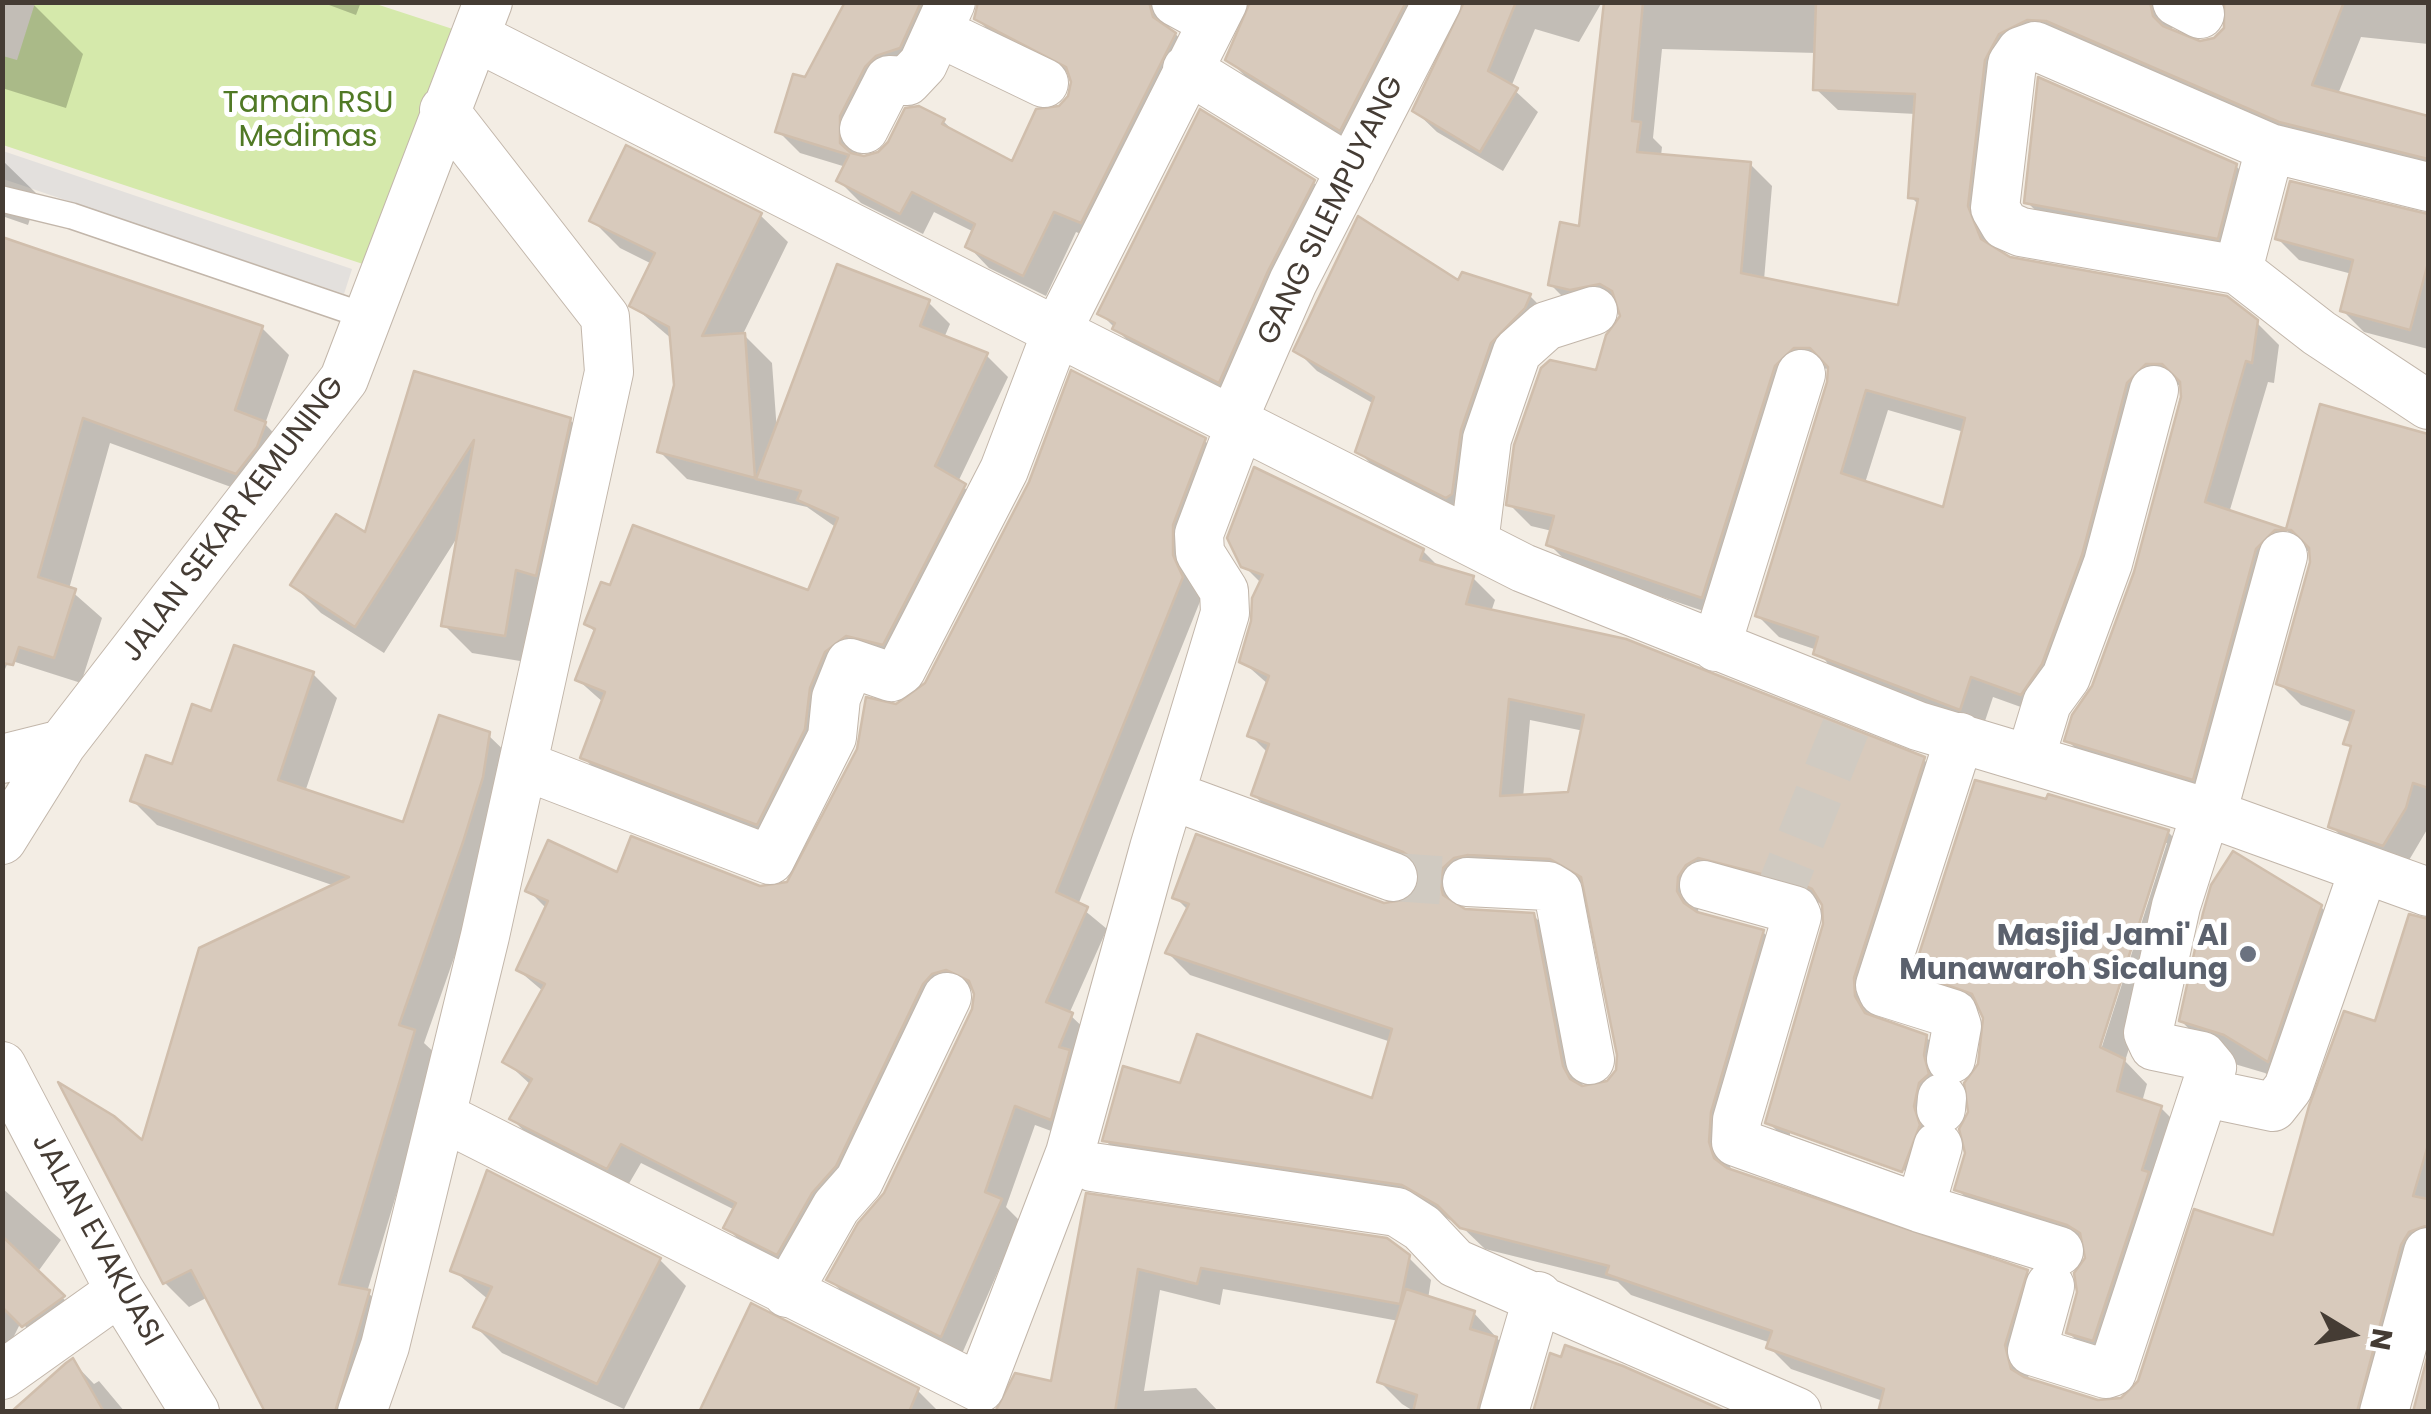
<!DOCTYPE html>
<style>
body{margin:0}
#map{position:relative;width:2431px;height:1414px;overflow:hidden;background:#f3ede4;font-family:Poppins,sans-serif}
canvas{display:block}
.frame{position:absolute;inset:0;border:5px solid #453c34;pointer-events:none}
.north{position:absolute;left:2301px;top:1284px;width:100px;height:100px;-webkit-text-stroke:8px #fff;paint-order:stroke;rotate:100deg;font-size:28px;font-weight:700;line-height:40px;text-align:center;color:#453c34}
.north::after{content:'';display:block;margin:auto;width:35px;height:45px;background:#453c34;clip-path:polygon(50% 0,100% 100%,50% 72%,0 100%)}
</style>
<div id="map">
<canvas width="2431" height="1414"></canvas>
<div class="frame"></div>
<div class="north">N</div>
</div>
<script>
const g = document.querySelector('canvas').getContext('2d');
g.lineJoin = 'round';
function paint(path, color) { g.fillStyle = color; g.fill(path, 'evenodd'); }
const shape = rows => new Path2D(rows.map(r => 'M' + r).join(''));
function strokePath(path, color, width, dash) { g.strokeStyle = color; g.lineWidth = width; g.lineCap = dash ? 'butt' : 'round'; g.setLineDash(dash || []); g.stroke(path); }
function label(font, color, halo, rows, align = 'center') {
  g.font = font + ' Poppins,sans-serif'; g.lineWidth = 10; g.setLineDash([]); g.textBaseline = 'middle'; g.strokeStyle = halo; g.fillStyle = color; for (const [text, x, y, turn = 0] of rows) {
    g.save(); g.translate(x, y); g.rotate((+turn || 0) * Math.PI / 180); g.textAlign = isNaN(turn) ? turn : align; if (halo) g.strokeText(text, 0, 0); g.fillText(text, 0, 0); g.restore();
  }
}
paint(shape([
 [35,3,373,3,468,34,375,268,3,145,3,56,17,60]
]), '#d5e9ab');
paint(shape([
 [3,151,352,269,344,294,3,179]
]), '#e3e0dd');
paint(shape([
 [2,2,33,4,83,54,66,108,2,88],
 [321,2,361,2,356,15],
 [847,2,956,2,860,140,861,156,880,155,907,111,943,121,959,136,1013,165,1071,97,1072,75,998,40,976,18,980,2,1182,2,1173,12,1169,27,1197,57,1103,243,1076,232,1046,296,989,268,968,246,974,232,934,212,923,234,861,203,839,181,846,167,800,153,778,131],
 [1253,2,1447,2,1362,151,1250,81,1228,59],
 [1464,2,1602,2,1579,42,1535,29,1511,87,1538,112,1503,171,1437,132,1415,111,1464,14],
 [1607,2,2182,2,2174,11,2172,31,2202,44,2217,39,2230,14,2220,2,2428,2,2428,44,2361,37,2338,94,2428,119,2428,176,2033,47,1989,228,1998,251,2015,261,2256,322,2279,345,2274,383,2268,382,2229,513,2288,532,2322,408,2428,441,2428,828,2405,867,2353,848,2331,826,2352,749,2346,743,2353,723,2301,705,2279,683,2312,551,2297,551,2215,800,2089,762,2067,740,2094,688,2136,573,2183,385,2168,385,2043,715,1993,697,1982,730,1838,676,1817,650,1779,637,1757,615,1830,383,1830,369,1816,368,1724,618,1571,566,1549,544,1552,531,1531,526,1509,504,1597,373,1623,316,1619,306,1593,310,1572,306,1550,284,1581,229],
 [1662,49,1817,53,1816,89,1838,110,1916,114,1911,197,1919,205,1900,308,1764,280,1772,186,1750,164,1661,156,1662,147,1653,138],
 [1888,410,1964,432,1945,510,1865,483],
 [2,160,38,195,28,225,2,216],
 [2236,166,2257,187,2238,258,2048,223,2027,202],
 [1313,182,1334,203,1240,402,1136,349,1100,313],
 [2292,184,2428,215,2428,349,2364,332,2342,310,2352,274,2299,260,2277,238],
 [760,215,788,242,743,334,772,363,777,432,928,302,950,324,944,338,986,355,1008,377,958,482,986,507,905,665,869,656,779,846,604,779,583,757,604,703,578,680,596,633,587,624,809,593,837,528,807,507,687,479,659,451,677,385,673,340,632,305,652,264,620,248,592,220],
 [2,240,262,328,289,355,265,424,291,451,264,499,110,443,69,589,102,618,81,683,9,660,2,676],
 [1463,275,1530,296,1551,317,1468,517,1379,472,1358,451,1374,404,1317,371,1296,350,1459,284],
 [415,374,570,420,598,448,532,663,472,653,444,625,460,533,384,653,321,613,293,585,367,536],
 [1204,440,1224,460,1201,599,1078,905,1107,929,1069,1014,1091,1035,1070,1138,1035,1125,1006,1207,1020,1221,961,1356,849,1299,829,1279,886,1194,974,1010,977,993,968,988,798,1273,746,1247,726,1227,735,1210,641,1163,627,1187,532,1139,512,1119,531,1085,505,1061,544,992,518,970,547,909,528,890,618,875,760,888,787,885,896,707],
 [1423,551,1440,568,1473,578,1495,600,1491,612,1923,759,1945,781,1874,1001,1876,1019,1926,1037,1948,1059,1924,1192,1790,1144,1768,1122,1826,924,1824,904,1721,879,1699,899,1698,914,1763,932,1785,954,1732,1135,1730,1166,1732,1172,2027,1272,2049,1294,2026,1368,2030,1382,2099,1403,2115,1403,2133,1394,2196,1213,2275,1238,2377,1024,2402,944,2428,952,2428,1222,2394,1326,2383,1412,1880,1412,1883,1401,1791,1369,1769,1347,1771,1343,1631,1295,1618,1282,1485,1249,1461,1226,1425,1206,1126,1162,1105,1140,1182,1086,1374,1101,1391,1042,1190,975,1168,953,1189,911,1175,897,1383,905,1411,901,1422,886,1419,869,1275,817,1254,795,1269,754,1250,735,1269,685,1242,661,1262,584,1243,565],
 [1530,720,1584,731,1570,795,1523,798],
 [1573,879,1587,886,1620,1055,1611,1082,1583,1086,1555,937,1533,915,1461,909,1460,905,1466,888],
 [1790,1129,1914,1174,1913,1179,1790,1135],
 [313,674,337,698,305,792,404,825,488,735,513,759,486,867,424,1043,438,1056,367,1292,393,1316,364,1412,268,1412,208,1297,189,1307,165,1283,144,1144,335,886,157,825,133,801,173,767,213,714],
 [2168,832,2191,855,2125,1061,2147,1084,2142,1102,2161,1108,2184,1131,2171,1197,2091,1355,2068,1332,2088,1259,2085,1245,1980,1212,1957,1189,1967,1153,1986,1018,1982,1011,1939,995,1916,972],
 [2162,843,2167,843,2098,1059,2093,1058],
 [2321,907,2360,946,2307,1099,2265,1073,2221,1060,2181,1021],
 [2,1188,61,1240,37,1273,97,1331,58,1359,21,1322,2,1360],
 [1088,1196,1408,1257,1431,1280,1428,1299,1474,1313,1518,1361,1505,1412,1415,1412,1402,1404,1380,1382,1399,1321,1223,1289,1220,1305,1160,1290,1144,1391,1196,1388,1219,1412,997,1412,1053,1384],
 [660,1260,686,1286,624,1409,502,1353,476,1327,489,1300,453,1270],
 [73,1362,94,1384,99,1381,125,1412,15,1412],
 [917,1390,939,1412,701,1412]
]), '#0003');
const building = shape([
 [845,2,921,2,900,48,876,56,865,67,840,116,840,143,851,153,864,156,878,152,888,142,905,108,919,106,945,119,942,124,1012,161,1036,109,1059,106,1068,96,1071,82,1066,67,974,19,978,2,1149,2,1153,17,1176,33,1081,223,1054,212,1023,276,965,247,975,224,912,192,900,214,836,181,849,155,775,132,793,74,805,77,845,2],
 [1250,2,1406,2,1340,131,1225,60,1250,2],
 [1464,2,1516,2,1488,71,1518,88,1480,152,1412,111,1464,2],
 [1604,2,1643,2,1632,121,1641,122,1637,152,1751,162,1741,273,1898,305,1918,199,1908,198,1915,94,1813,90,1816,2,2150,2,2153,16,2163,26,2200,41,2214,38,2224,28,2224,2,2344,2,2312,85,2428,116,2428,159,2279,122,2046,21,2027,20,1999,34,1985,60,1968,206,1981,239,2010,257,2227,296,2258,320,2252,363,2246,361,2205,502,2286,529,2320,404,2428,434,2428,788,2413,783,2406,808,2383,846,2328,827,2351,746,2343,744,2354,711,2276,684,2310,562,2309,548,2291,530,2275,530,2256,549,2193,780,2064,741,2072,715,2092,686,2134,572,2181,397,2180,382,2162,364,2146,364,2127,383,2082,555,2042,664,2021,695,1971,677,1960,710,1813,654,1818,637,1755,616,1827,382,1828,367,1810,348,1794,348,1775,366,1702,598,1546,545,1554,516,1506,505,1514,445,1541,368,1550,360,1596,370,1606,335,1620,316,1612,291,1600,284,1570,290,1548,285,1560,222,1579,226,1604,2],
 [1866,390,1965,418,1943,507,1841,473,1866,390],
 [2038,77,2237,164,2218,239,2024,203,2038,77],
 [1200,109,1315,180,1268,271,1219,383,1112,329,1115,323,1097,314,1200,109],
 [626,145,762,213,702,336,745,333,755,478,657,452,674,385,669,327,629,306,655,253,589,221,626,145],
 [2290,181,2428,214,2428,263,2410,330,2340,311,2353,260,2275,239,2290,181],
 [1358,216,1458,280,1462,272,1531,294,1525,308,1491,343,1461,430,1452,494,1446,498,1355,452,1374,397,1293,351,1358,216],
 [2,237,263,326,235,410,266,422,257,447,236,474,83,418,38,577,76,589,54,658,19,647,13,665,2,663,2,237],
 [837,264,930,300,920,326,988,353,935,466,966,484,883,645,846,636,825,652,810,688,805,729,757,825,580,758,605,692,575,680,595,629,584,624,601,582,610,585,633,525,808,590,838,518,797,500,801,491,756,479,837,264],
 [1071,370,1206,438,1173,525,1173,555,1183,577,1056,892,1088,907,1046,1002,1073,1013,1059,1047,1070,1050,1051,1120,1015,1106,985,1192,1002,1199,941,1337,826,1280,858,1223,884,1193,972,1009,974,994,969,981,946,970,932,974,923,984,836,1166,812,1193,777,1255,723,1228,736,1203,621,1144,607,1169,509,1119,532,1079,502,1062,545,984,516,970,548,901,525,891,548,840,617,872,631,836,760,886,787,882,857,749,866,697,896,704,925,683,1029,482,1071,370],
 [414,371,571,418,536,576,516,570,505,636,441,626,474,440,355,627,290,585,336,514,365,532,414,371],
 [1254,467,1424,549,1420,560,1474,576,1466,604,1626,639,1925,757,1854,978,1855,996,1865,1013,1927,1035,1924,1055,1929,1074,1919,1083,1914,1106,1920,1125,1902,1172,1765,1123,1823,924,1822,905,1812,889,1801,884,1698,858,1686,865,1678,877,1677,891,1684,903,1697,912,1764,930,1711,1112,1709,1142,1714,1158,1727,1168,2028,1270,2005,1345,2011,1369,2024,1377,2098,1400,2121,1398,2138,1381,2194,1209,2273,1235,2309,1106,2344,1011,2375,1021,2409,914,2428,919,2428,1145,2413,1196,2428,1199,2428,1225,2409,1232,2401,1245,2357,1412,1878,1412,1884,1389,1766,1348,1772,1331,1606,1274,1609,1266,1460,1228,1437,1205,1402,1185,1102,1141,1123,1066,1180,1083,1197,1034,1372,1098,1392,1029,1165,953,1189,904,1172,898,1196,834,1384,903,1410,899,1419,886,1415,860,1403,852,1251,795,1269,744,1247,736,1269,676,1239,662,1251,621,1252,598,1263,575,1241,567,1227,538,1254,467],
 [1509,699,1584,715,1568,792,1500,796,1509,699],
 [1468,855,1550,859,1581,877,1617,1055,1616,1070,1607,1081,1582,1086,1570,1079,1563,1066,1534,913,1465,909,1443,895,1440,882,1443,868,1454,858,1468,855],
 [234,645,314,672,278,780,403,822,439,715,490,732,483,777,463,842,399,1025,415,1030,339,1284,370,1290,335,1412,265,1412,191,1270,163,1284,58,1082,114,1116,142,1140,199,948,349,877,130,801,146,755,172,764,192,704,211,711,234,645],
 [1975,780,2046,799,2048,794,2169,830,2100,1047,2125,1059,2117,1091,2162,1106,2142,1170,2149,1172,2093,1341,2066,1333,2077,1292,2074,1273,2085,1258,2080,1233,2067,1225,1954,1190,1965,1153,1959,1129,1968,1112,1964,1083,1978,1064,1983,1018,1972,994,1913,973,1975,780],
 [2233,851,2322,905,2268,1062,2224,1035,2179,1021,2203,913,2211,885,2233,851],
 [487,1170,661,1258,597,1384,473,1327,492,1287,450,1271,487,1170],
 [1086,1193,1387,1238,1410,1255,1400,1304,1201,1268,1197,1284,1138,1269,1115,1412,995,1412,1015,1373,1051,1381,1086,1193],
 [2,1236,65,1296,22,1327,2,1307,2,1236],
 [1406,1289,1475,1311,1470,1329,1497,1337,1477,1412,1413,1412,1417,1395,1377,1382,1406,1289],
 [751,1303,919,1388,909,1412,699,1412,751,1303],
 [1565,1345,1623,1366,1727,1412,1533,1412,1550,1353,1561,1357,1565,1345],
 [2428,1354,2428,1412,2413,1412,2428,1354],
 [73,1358,104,1412,11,1412,66,1363,73,1358]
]);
paint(building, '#d8cabc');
strokePath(building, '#d0beac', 2.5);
strokePath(shape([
 [1393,877,1467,882],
 [1774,906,1856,702]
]), '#d0cac1', 48, [48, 24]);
const lane = shape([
 [2,199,72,216,368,317]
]);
const street = shape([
 [1176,2,1211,21],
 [2177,2,2200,14],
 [940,33,1044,83],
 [476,37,1523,568,1918,726,2212,814,2428,892],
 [1187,69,1351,170],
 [864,129,889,80,907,81,923,64,951,2],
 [2428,187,2270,148,2035,46,2021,51,2012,64,1995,208,2005,225,2021,232,2238,270,2319,333,2428,405],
 [2238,270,2270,148],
 [1232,422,1293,282,1437,2],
 [1474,543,1487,439,1517,352,1546,326,1593,311],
 [1716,647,1801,374],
 [2,759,62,744],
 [2030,759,2047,703,2066,677,2108,563,2154,390],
 [525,766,770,860,832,737,836,698,850,663,891,677,901,670,1004,470,1056,333,1223,2],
 [1170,795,1393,877],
 [2212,814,2283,556],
 [2,840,62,744,344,379,488,2],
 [1467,882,1548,886,1558,892,1590,1060],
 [1704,885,1794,910,1797,916,1737,1120,1736,1142,1920,1208],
 [1951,1059,1957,1026,1953,1014,1883,992,1880,985,1960,737],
 [2,1066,120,1291,195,1412],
 [2206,1093,2273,1107,2288,1088,2364,869],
 [1941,1109,1942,1098],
 [441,1116,980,1388,1070,1153,1154,848,1225,613,1224,591,1200,553,1199,534,1240,425],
 [1938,1146,1920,1208,2059,1251],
 [1092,1167,1397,1212,1422,1228,1455,1263,1797,1412],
 [2050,1286,2032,1351,2106,1374,2112,1372,2212,1068,2202,1056,2154,1046,2148,1033,2176,906,2206,812],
 [787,1293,836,1207,859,1181,947,997],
 [2,1375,120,1291],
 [362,1412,385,1346,485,936,609,372,605,317,444,110],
 [1504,1412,1538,1296],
 [2384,1412,2428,1252]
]);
strokePath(lane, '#c2b6aa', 28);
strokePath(street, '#c2b6aa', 50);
strokePath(lane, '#fff', 25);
strokePath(street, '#fff', 48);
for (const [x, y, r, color] of [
 [2248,954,10,"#6b7280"]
]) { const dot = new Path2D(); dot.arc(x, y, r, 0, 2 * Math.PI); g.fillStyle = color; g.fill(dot); strokePath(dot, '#fff', 4); }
label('30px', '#507925', '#fff', [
 ["Taman RSU",308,104],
 ["Medimas",308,138]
]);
label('30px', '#453c34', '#fff', [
 ["GANG SILEMPUYANG",1332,211,-64],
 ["JALAN SEKAR KEMUNING",234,520,-53],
 ["JALAN EVAKUASI",96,1240,61]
]);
label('bold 30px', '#5b616d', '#fff', [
 ["Masjid Jami' Al",2228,937],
 ["Munawaroh Sicalung",2228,971]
], 'right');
</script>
